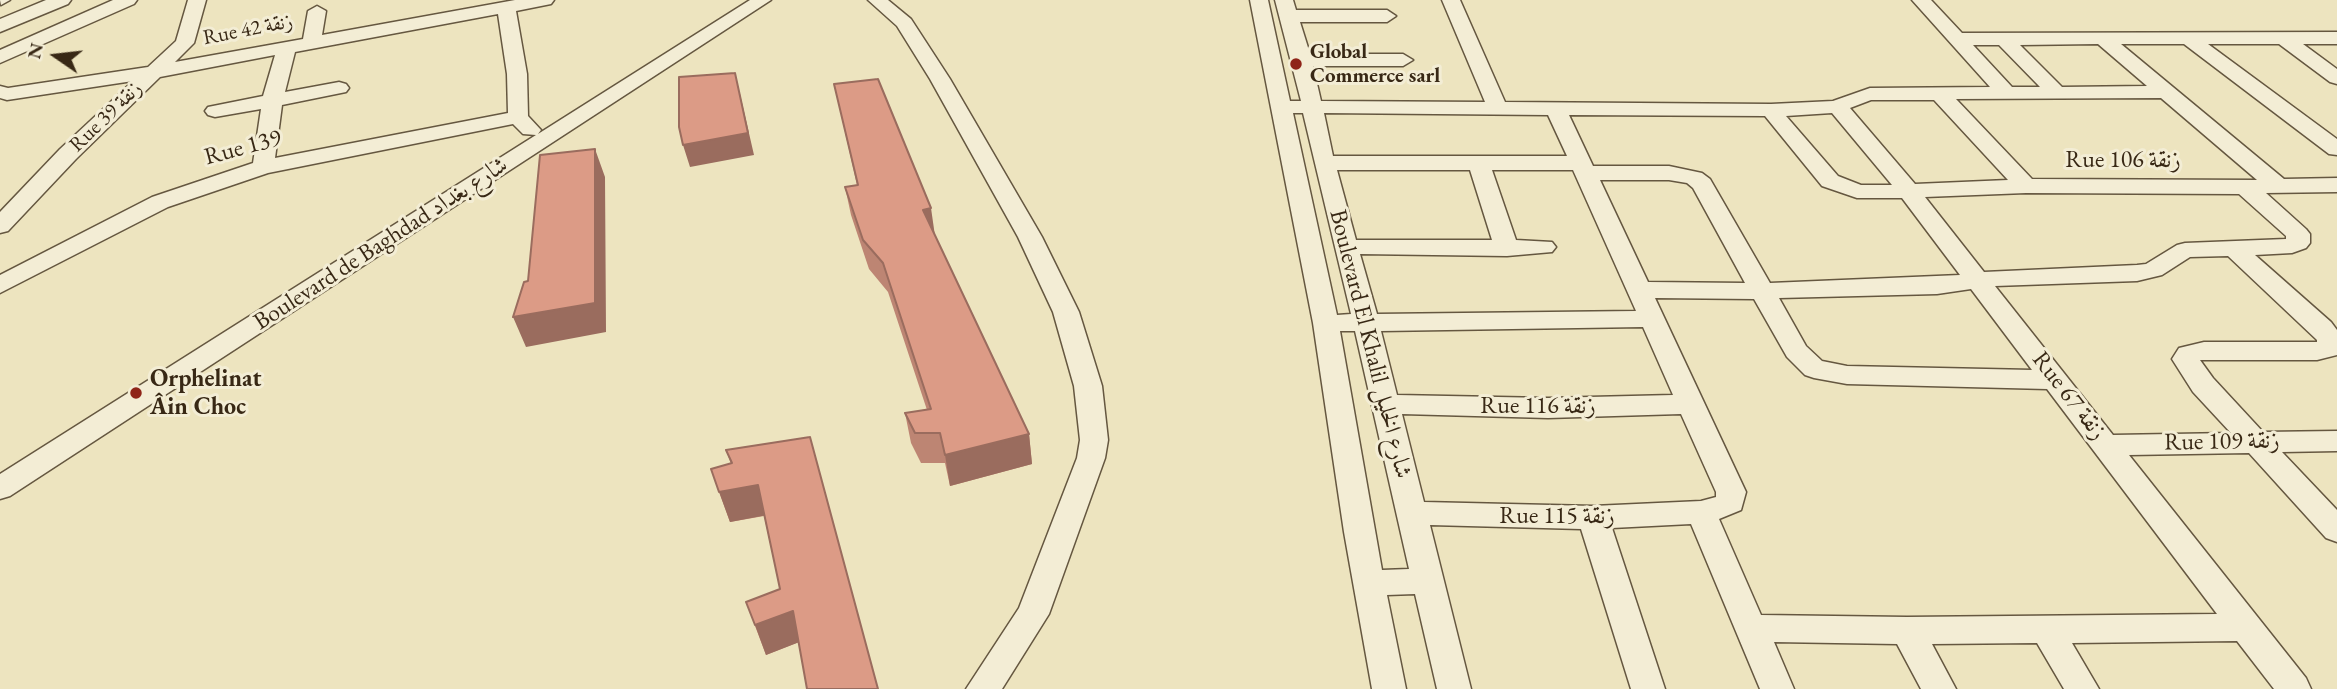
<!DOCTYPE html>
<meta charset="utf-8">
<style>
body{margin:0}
#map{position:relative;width:2337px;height:689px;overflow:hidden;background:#ede4bf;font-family:"EB Garamond",serif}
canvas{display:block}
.north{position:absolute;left:21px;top:21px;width:70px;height:70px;-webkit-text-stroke:5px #f3edd5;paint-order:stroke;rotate:284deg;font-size:19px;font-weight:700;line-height:28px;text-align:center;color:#382815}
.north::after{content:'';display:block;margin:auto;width:24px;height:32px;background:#382815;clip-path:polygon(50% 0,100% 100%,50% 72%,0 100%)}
</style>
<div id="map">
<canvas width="2337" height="689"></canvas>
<div class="north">N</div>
</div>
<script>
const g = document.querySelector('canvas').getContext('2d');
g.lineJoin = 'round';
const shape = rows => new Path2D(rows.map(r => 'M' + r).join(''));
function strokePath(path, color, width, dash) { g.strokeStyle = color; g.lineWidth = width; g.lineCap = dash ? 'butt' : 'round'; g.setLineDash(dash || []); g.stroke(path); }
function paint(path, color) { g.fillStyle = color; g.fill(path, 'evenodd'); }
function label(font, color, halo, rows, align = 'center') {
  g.font = font + ' "EB Garamond",Amiri,serif'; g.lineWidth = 6; g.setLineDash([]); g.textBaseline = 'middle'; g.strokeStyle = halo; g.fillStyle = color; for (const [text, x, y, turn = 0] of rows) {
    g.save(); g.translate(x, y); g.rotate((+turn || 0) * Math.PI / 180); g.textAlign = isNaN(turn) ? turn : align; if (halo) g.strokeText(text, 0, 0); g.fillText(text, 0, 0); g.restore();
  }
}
const minor = shape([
 [0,0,10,0,1,5,0,0],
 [46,0,71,0,68,4,0,32,0,19,46,0],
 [113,0,137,0,134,4,0,63,0,50,113,0],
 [188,0,206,0,194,43,175,62,303,39,308,11,317,6,326,11,322,35,515,0,554,0,551,4,516,11,527,74,528,116,541,130,538,134,750,0,771,0,10,496,0,499,0,474,536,135,523,134,513,124,268,173,168,207,0,293,0,275,152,197,253,163,261,109,215,117,208,115,205,111,208,107,263,96,275,55,160,77,76,159,8,231,0,233,0,212,60,149,133,81,7,100,0,98,0,86,8,88,148,67,176,41,188,0],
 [498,14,507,74,508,113,275,158,282,105,346,92,349,88,346,84,339,82,285,92,295,52,498,14],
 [868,0,888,0,911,19,950,79,1042,237,1079,312,1102,386,1108,440,1105,458,1049,614,1002,689,966,689,1019,608,1077,458,1080,440,1074,386,1053,312,1018,237,930,79,897,26,868,0],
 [1250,0,1268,0,1290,101,1301,101,1275,0,1293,0,1296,10,1387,10,1396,16,1387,22,1300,22,1310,54,1403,54,1413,60,1403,66,1313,66,1321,101,1485,102,1442,0,1460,0,1505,102,1771,104,1833,101,1870,88,1990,87,1912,0,1931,0,1962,33,2337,32,2337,44,2303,44,2337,69,2337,84,2330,82,2279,44,2208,44,2337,139,2337,155,2329,154,2184,44,2121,44,2284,179,2337,178,2337,192,2266,193,2306,229,2310,234,2310,243,2306,248,2292,253,2255,255,2331,322,2337,330,2337,355,2317,360,2200,360,2213,378,2263,432,2337,431,2337,451,2282,452,2337,510,2337,542,2326,538,2249,453,2129,455,2306,678,2311,689,2274,689,2237,641,2072,643,2099,689,2064,689,2037,643,1932,644,1956,689,1921,689,1897,644,1774,642,1794,689,1760,689,1691,524,1612,528,1665,689,1631,689,1581,529,1430,525,1471,689,1437,689,1415,594,1387,595,1406,689,1372,689,1344,532,1313,323,1250,0],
 [2098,44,2147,86,2062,87,2020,45,2098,44],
 [1973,45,1999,45,2040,87,2012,87,1973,45],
 [2161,98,2257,180,2032,179,1956,99,2161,98],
 [1871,100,1934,100,2008,180,1915,184,1850,108,1871,100],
 [1293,113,1303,113,1351,314,1337,315,1293,113],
 [1324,113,1548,115,1567,156,1333,156,1324,113],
 [1832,113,1892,185,1861,185,1838,176,1786,116,1832,113],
 [1569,115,1765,116,1822,186,1857,198,1902,198,1960,275,1770,283,1710,179,1702,173,1669,166,1593,166,1569,115],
 [1337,170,1470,170,1492,240,1356,240,1337,170],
 [1492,170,1573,170,1636,311,1377,314,1360,254,1507,256,1552,252,1556,247,1552,242,1516,240,1492,170],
 [1600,180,1669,180,1687,183,1693,188,1745,283,1648,282,1600,180],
 [2026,193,2239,194,2286,236,2286,239,2185,243,2177,245,2146,264,2137,265,1984,272,1925,197,2026,193],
 [2228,256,2317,340,2317,342,2204,342,2179,348,2172,359,2193,392,2231,433,2113,435,1995,286,2137,281,2162,275,2190,257,2228,256],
 [1971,289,2032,370,1847,366,1822,361,1806,346,1779,298,1937,294,1971,289],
 [1655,298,1754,299,1787,357,1805,375,1814,378,1847,384,2047,389,2217,614,1907,617,1761,615,1719,519,1741,510,1746,492,1655,298],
 [1643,327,1673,395,1548,398,1397,395,1381,331,1643,327],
 [1340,331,1355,331,1409,569,1382,570,1340,331],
 [1402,414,1548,418,1681,414,1716,492,1716,497,1701,501,1593,506,1424,502,1402,414]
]);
strokePath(minor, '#655740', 3);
paint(minor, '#f3edd5');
paint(shape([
 [834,84,935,236,1029,434,1032,464,950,486,945,463,921,463,911,443,905,413,927,410,888,292,869,269,851,215,845,187,857,185],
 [810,437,799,642,766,655,746,602,780,589,764,516,730,522,711,469,731,464,726,450]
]), '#bd8573');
paint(shape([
 [740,94,754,155,690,167,683,145],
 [595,149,605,177,606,332,526,347,513,317],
 [931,208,935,236,923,210],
 [1029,434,1032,464,950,486,945,455],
 [758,485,767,515,730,522,719,492],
 [793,611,802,641,766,655,755,625]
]), '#9a6c5e');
const building = shape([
 [735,73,748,133,683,145,679,127,679,77,735,73],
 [878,79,931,208,923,210,1029,434,945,455,940,433,915,433,905,413,931,409,883,263,863,240,845,187,858,185,834,84,878,79],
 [595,149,595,303,513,317,524,282,528,281,540,155,595,149],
 [810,437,878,689,807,689,793,611,755,625,746,602,780,589,758,485,719,492,711,469,732,463,726,450,810,437]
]);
paint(building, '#dc9b86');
strokePath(building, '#9a6c5e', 2);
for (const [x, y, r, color] of [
 [1296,64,7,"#8f2418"],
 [136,393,7,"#8f2418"]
]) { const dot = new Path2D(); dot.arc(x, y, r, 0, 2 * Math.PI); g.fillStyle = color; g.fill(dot); strokePath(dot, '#f3edd5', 2.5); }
label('21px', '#382815', '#f3edd5', [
 ["Rue 42 زنقة",248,30,-11],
 ["Rue 39 زنقة",106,117,-44]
]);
label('bold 21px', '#382815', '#f3edd5', [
 ["Global",1310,52],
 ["Commerce sarl",1310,76]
], 'left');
label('24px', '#382815', '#f3edd5', [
 ["Rue 139",243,148,-15],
 ["Rue 106 زنقة",2123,160],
 ["Boulevard de Baghdad شارع بغداد",381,244,-33],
 ["Boulevard El Khalil شارع الخليل",1370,344,76],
 ["Rue 67 زنقة",2069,396,52],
 ["Rue 116 زنقة",1538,406],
 ["Rue 109 زنقة",2222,442,-1],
 ["Rue 115 زنقة",1557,516]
]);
label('bold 24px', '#382815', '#f3edd5', [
 ["Orphelinat",150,379],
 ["Âin Choc",150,407]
], 'left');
</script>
